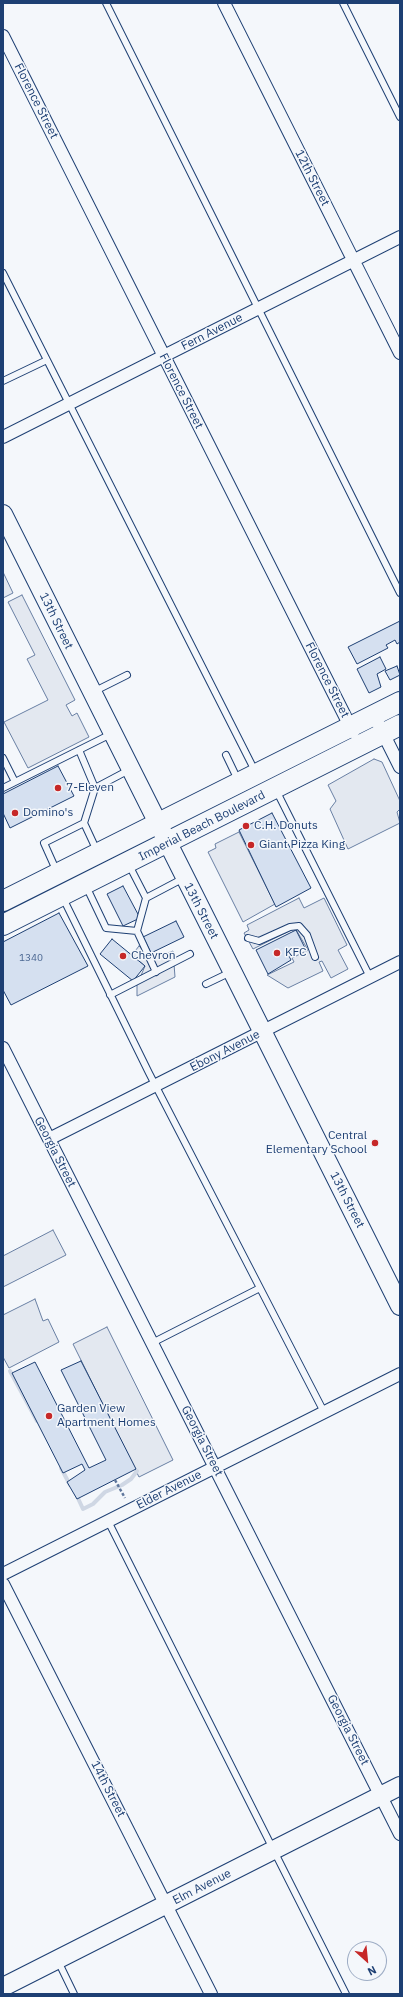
<!DOCTYPE html>
<style>
body{margin:0}
#map{position:relative;width:403px;height:1997px;overflow:hidden;background:#f4f7fb;font-family:"IBM Plex Sans",sans-serif}
canvas{display:block}
.frame{position:absolute;inset:0;border:4px solid #1d3f73;pointer-events:none}
.north{position:absolute;left:347px;top:1941px;width:40px;height:40px;box-sizing:border-box;background:#f4f7fb;border:1px solid #9eadc5;border-radius:50%;rotate:153deg;font-size:11px;font-weight:700;line-height:16px;text-align:center;color:#1d3f73}
.north::after{content:'';display:block;margin:auto;width:14px;height:18px;background:#c62828;clip-path:polygon(50% 0,100% 100%,50% 72%,0 100%)}
</style>
<div id="map">
<canvas width="403" height="1997"></canvas>
<div class="frame"></div>
<div class="north">N</div>
</div>
<script>
const g = document.querySelector('canvas').getContext('2d');
g.lineJoin = 'round';
function paint(path, color) { g.fillStyle = color; g.fill(path, 'evenodd'); }
const shape = rows => new Path2D(rows.map(r => 'M' + r).join(''));
function strokePath(path, color, width, dash) { g.strokeStyle = color; g.lineWidth = width; g.lineCap = dash ? 'butt' : 'round'; g.setLineDash(dash || []); g.stroke(path); }
function label(font, color, halo, rows, align = 'center') {
  g.font = font + ' "IBM Plex Sans",sans-serif'; g.lineWidth = 3; g.setLineDash([]); g.textBaseline = 'middle'; g.strokeStyle = halo; g.fillStyle = color; for (const [text, x, y, turn = 0] of rows) {
    g.save(); g.translate(x, y); g.rotate((+turn || 0) * Math.PI / 180); g.textAlign = isNaN(turn) ? turn : align; if (halo) g.strokeText(text, 0, 0); g.fillText(text, 0, 0); g.restore();
  }
}
const parking = shape([
 [3,572,13,593,3,598,3,572],
 [22,595,75,700,66,705,72,716,77,713,89,737,28,768,4,722,48,700,27,659,35,655,8,602,22,595],
 [374,759,382,762,400,801,400,809,397,812,400,823,348,849,330,809,336,801,328,785,374,759],
 [239,832,275,904,243,922,208,852,216,848,215,844,239,832],
 [299,898,304,908,324,898,347,945,338,950,348,969,331,978,322,961,319,962,323,971,288,988,267,975,294,962,292,958,308,950,295,928,253,949,244,933,249,930,247,925,299,898],
 [139,946,154,958,173,951,175,977,137,996,137,985,145,966,132,955,139,946],
 [53,1230,66,1255,3,1287,3,1256,53,1230],
 [35,1299,43,1321,48,1319,59,1342,9,1368,3,1357,3,1315,35,1299],
 [107,1327,173,1460,139,1477,73,1344,107,1327]
]);
paint(parking, '#e3e8f0');
strokePath(parking, '#687fa3', 1);
strokePath(shape([
 [10,1371,37,1421],
 [61,1468,70,1485],
 [76,1494,83,1509,93,1504,105,1492,122,1485,131,1479,137,1471]
]), '#cfd7e4', 4);
const building = shape([
 [400,621,400,642,397,644,395,640,386,645,388,648,357,664,348,647,400,621],
 [380,657,386,669,377,674,381,687,369,693,357,669,380,657],
 [397,666,400,675,390,680,385,671,397,666],
 [58,766,74,796,10,828,3,813,3,794,58,766],
 [272,813,311,888,276,907,239,830,272,813],
 [123,886,140,918,123,926,107,894,123,886],
 [59,913,88,966,11,1005,3,990,3,942,59,913],
 [176,921,184,937,151,953,143,937,176,921],
 [296,930,305,948,289,956,291,960,268,974,256,950,296,930],
 [112,939,145,966,133,981,100,954,112,939],
 [81,1361,136,1469,77,1499,67,1482,85,1470,82,1464,63,1473,12,1373,35,1362,89,1468,106,1460,61,1370,81,1361]
]);
paint(building, '#d5e0f0');
strokePath(building, '#1d3f73', 1);
const lane = shape([
 [106,3,400,593],
 [343,3,400,117],
 [3,273,255,771],
 [3,381,47,360],
 [95,691,127,675],
 [79,750,95,788,84,823,97,851],
 [226,755,238,780],
 [3,758,15,782],
 [3,788,111,734],
 [95,788,129,770],
 [276,790,370,977],
 [129,865,146,898,137,931],
 [57,872,44,843,84,823],
 [86,886,106,928,137,931,156,972],
 [63,898,149,1073,324,1412],
 [146,898,184,878],
 [248,938,259,941,290,927,299,926,307,935,315,957],
 [206,984,231,972],
 [110,995,190,954],
 [152,1343,260,1288],
 [108,1521,346,1994],
 [58,1961,74,1994]
]);
const street = shape([
 [224,3,400,353],
 [3,36,353,732],
 [3,437,400,237],
 [374,715,400,767],
 [3,1048,400,1834],
 [49,1139,400,962],
 [3,1574,400,1374],
 [3,1584,211,1994]
]);
const secondary = shape([
 [3,514,400,1306],
 [3,1987,400,1786]
]);
const primary = shape([
 [3,901,400,702],
 [3,925,400,725]
]);
strokePath(lane, '#1d3f73', 8);
strokePath(street, '#1d3f73', 14);
strokePath(secondary, '#1d3f73', 20);
strokePath(primary, '#1d3f73', 22);
strokePath(shape([
 [115,1480,125,1498]
]), '#5e769c', 2.5, [3, 2]);
strokePath(lane, '#f4f7fb', 6);
strokePath(street, '#f4f7fb', 12);
strokePath(secondary, '#f4f7fb', 18);
strokePath(primary, '#f4f7fb', 20);
for (const [x, y, r, color] of [
 [58,788,4,"#c62828"],
 [15,813,4,"#c62828"],
 [246,826,4,"#c62828"],
 [251,845,4,"#c62828"],
 [277,953,4,"#c62828"],
 [123,956,4,"#c62828"],
 [375,1143,4,"#c62828"],
 [49,1416,4,"#c62828"]
]) { const dot = new Path2D(); dot.arc(x, y, r, 0, 2 * Math.PI); g.fillStyle = color; g.fill(dot); strokePath(dot, '#f4f7fb', 1.5); }
label('10px', '#4b6792', null, [
 ["1340",31,958]
]);
label('12px', '#1d3f73', '#f4f7fb', [
 ["Florence Street",36,101,63],
 ["12th Street",312,178,63],
 ["Fern Avenue",212,332,-27],
 ["Florence Street",181,391,63],
 ["13th Street",56,621,64],
 ["Florence Street",327,680,63],
 ["Imperial Beach Boulevard",202,826,-27],
 ["13th Street",201,911,63],
 ["Ebony Avenue",225,1051,-27],
 ["Georgia Street",55,1152,63],
 ["13th Street",347,1200,63],
 ["Georgia Street",202,1441,63],
 ["Elder Avenue",169,1490,-27],
 ["Georgia Street",348,1730,63],
 ["14th Street",108,1789,63],
 ["Elm Avenue",202,1887,-27]
]);
label('12px', '#1d3f73', '#f4f7fb', [
 ["7-Eleven",66,788],
 ["Domino's",23,813],
 ["C.H. Donuts",254,826],
 ["Giant Pizza King",259,845],
 ["KFC",285,953],
 ["Chevron",131,956],
 ["Central",367,1136,"right"],
 ["Elementary School",367,1150,"right"],
 ["Garden View",57,1409],
 ["Apartment Homes",57,1423]
], 'left');
</script>
